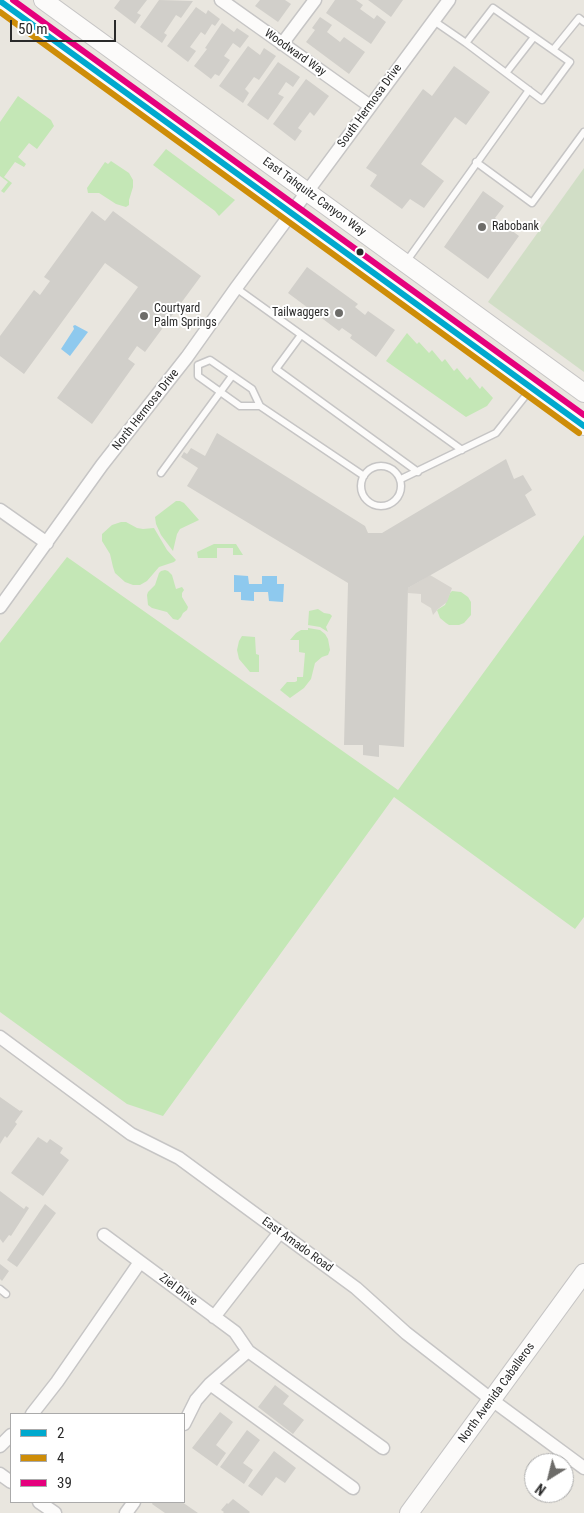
<!DOCTYPE html>
<style>
body{margin:0}
#map{position:relative;width:584px;height:1513px;overflow:hidden;background:#e9e6df;font-family:"Roboto Condensed",sans-serif}
canvas{display:block}
.legend{position:absolute;left:10px;top:1413px;width:175px;height:90px;box-sizing:border-box;background:#fff;border:1px solid #aaa;margin:0;padding:6px 9px;list-style:none;font-size:15px;color:#2a2a2a}
.legend li{display:flex;align-items:center;gap:10px;height:25px}
.legend b{width:25px;border:1px solid #aaa}
.north{position:absolute;left:524px;top:1453px;width:50px;height:50px;box-sizing:border-box;background:#fff;border:1px solid #aaa;border-radius:50%;rotate:216deg;font-size:14px;font-weight:700;line-height:20px;text-align:center;color:#2a2a2a}
.north::after{content:'';display:block;margin:auto;width:18px;height:22px;background:#6d6c69;clip-path:polygon(50% 0,100% 100%,50% 72%,0 100%)}
.scale{position:absolute;left:10px;top:20px;width:106px;height:22px;box-sizing:border-box;border:2px solid #2a2a2a;border-top:0;padding-left:6px;font-size:15px;line-height:18px;white-space:nowrap;color:#2a2a2a;-webkit-text-stroke:4px #fff;paint-order:stroke}
</style>
<div id="map">
<canvas width="584" height="1513"></canvas>
<ul class="legend">
<li><b style="height:6px;background:#00a9ce"></b>2</li>
<li><b style="height:6px;background:#ce8d08"></b>4</li>
<li><b style="height:6px;background:#e5007d"></b>39</li>
</ul>
<div class="north">N</div>
<div class="scale">50 m</div>
</div>
<script>
const g = document.querySelector('canvas').getContext('2d');
g.lineJoin = 'round';
function paint(path, color) { g.fillStyle = color; g.fill(path, 'evenodd'); }
const shape = rows => new Path2D(rows.map(r => 'M' + r).join(''));
function strokePath(path, color, width, dash) { g.strokeStyle = color; g.lineWidth = width; g.lineCap = dash ? 'butt' : 'round'; g.setLineDash(dash || []); g.stroke(path); }
function label(font, color, halo, rows, align = 'center') {
  g.font = font + ' "Roboto Condensed",sans-serif'; g.lineWidth = 4; g.setLineDash([]); g.textBaseline = 'middle'; g.strokeStyle = halo; g.fillStyle = color; for (const [text, x, y, turn = 0] of rows) {
    g.save(); g.translate(x, y); g.rotate((+turn || 0) * Math.PI / 180); g.textAlign = isNaN(turn) ? turn : align; if (halo) g.strokeText(text, 0, 0); g.fillText(text, 0, 0); g.restore();
  }
}
paint(shape([
 [18,96,51,120,54,126,37,149,29,143,18,157,26,164,24,167,15,162,4,177,12,183,4,193,1,191,8,182,0,176,0,122],
 [166,149,235,200,219,216,215,211,153,165],
 [111,161,129,173,133,180,133,187,129,200,129,205,126,207,116,204,99,193,88,193,87,188,105,162,108,164],
 [407,333,417,344,419,342,429,353,432,350,442,362,445,359,454,371,457,368,467,380,470,377,480,389,482,386,493,398,487,406,466,417,386,361],
 [176,501,180,501,184,503,199,520,180,529,177,534,173,551,161,535,156,524,155,517],
 [121,522,126,522,137,528,143,529,154,528,167,550,176,560,174,562,159,567,147,581,140,585,133,585,125,582,115,573,113,567,110,554,102,541,102,534,112,525],
 [584,535,584,917,575,929,394,797,163,1116,127,1104,0,1012,0,643,67,557,398,790],
 [214,544,236,544,243,555,233,555,233,548,217,548,217,558,198,558,197,552],
 [165,570,168,571,172,575,176,589,182,587,184,590,182,593,182,597,188,607,187,610,183,613,181,617,178,620,173,619,167,612,152,608,148,605,147,595,148,592,155,585,159,573,161,571],
 [452,591,461,592,468,597,471,602,471,615,464,623,459,625,449,625,446,623,440,618,437,610,445,605,450,593],
 [318,609,324,613,330,614,332,616,326,627,328,632,320,627,308,625,309,611],
 [308,628,320,630,325,634,328,639,330,650,328,655,322,657,315,663,311,679,304,688,290,698,280,690,287,682,295,682,297,681,297,677,303,677,305,653,299,652,299,640,290,640,296,633,301,630,308,630],
 [242,636,255,637,256,654,259,655,259,672,250,672,239,659,237,650,239,641]
]), '#c4e7b6');
paint(shape([
 [584,168,584,372,488,302]
]), '#d1dec6');
paint(shape([
 [430,575,452,588,447,602,438,609,433,615,431,608,421,602,421,594,408,593,408,588]
]), '#d7d4ce');
paint(shape([
 [75,325,88,332,70,356,61,349,74,329,73,326],
 [234,575,248,576,249,584,262,584,262,576,277,576,277,584,284,584,283,602,269,601,268,592,254,592,254,601,241,600,241,592,234,592]
]), '#8ec9ee');
paint(shape([
 [120,0,147,0,137,13,141,15,135,24,114,8],
 [159,0,193,1,181,18,176,15,164,33,167,35,162,43,140,27],
 [260,0,285,0,291,4,278,22,255,6],
 [335,0,356,0,363,5,360,9,374,19,377,15,386,22,371,44,326,13],
 [368,0,403,0,391,17],
 [196,7,206,14,208,10,220,19,215,26,212,24,205,35,201,32,190,47,196,51,188,62,167,46],
 [320,17,332,25,327,32,340,42,344,37,365,52,349,74,306,42,315,30,312,28],
 [222,23,234,32,237,28,249,36,240,48,233,43,224,56,230,60,219,76,215,74,211,79,194,66,207,49,205,48],
 [248,46,260,55,264,48,276,56,259,80,254,77,245,89,249,93,243,103,219,86],
 [278,62,300,77,293,87,286,82,278,94,284,97,268,120,247,105],
 [454,66,490,92,466,125,455,117,421,164,444,181,424,208,410,199,402,209,370,186,377,175,366,168,423,89,432,96],
 [306,79,329,96,314,116,310,112,298,128,302,131,295,141,273,124],
 [483,191,504,206,495,218,519,236,488,279,444,247],
 [92,211,105,221,113,211,201,276,145,352,137,346,128,359,135,364,92,424,57,398,138,287,105,263,24,374,0,356,0,336,34,290,40,295,50,281,44,277],
 [307,267,358,304,355,307,365,315,368,311,395,330,376,357,350,338,352,335,342,328,339,331,288,293],
 [217,433,365,526,368,533,382,533,506,459,514,479,523,475,532,490,525,495,536,515,408,588,404,747,379,745,379,757,363,755,363,745,344,745,348,583,187,486,198,468,181,457,184,452,187,454,191,448,205,456],
 [0,1097,20,1111,21,1110,23,1111,15,1122,17,1124,7,1138,5,1136,0,1144],
 [38,1137,47,1143,50,1139,63,1148,60,1153,69,1160,43,1196,11,1173],
 [0,1191,24,1209,26,1206,29,1208,11,1236,9,1235,3,1243,0,1239],
 [45,1204,56,1213,17,1267,7,1260],
 [0,1264,9,1271,2,1281,0,1279],
 [275,1385,289,1396,283,1404,304,1420,293,1434,258,1407],
 [220,1412,233,1422,216,1445,226,1453,217,1466,192,1448],
 [247,1430,260,1440,243,1463,253,1470,244,1484,220,1467],
 [274,1451,296,1468,285,1483,276,1477,262,1496,248,1486],
 [233,1499,250,1512,249,1513,223,1513,224,1512,221,1510,227,1503,228,1504],
 [153,1502,182,1502,198,1513,165,1513,152,1504]
]), '#d1cfca');
const lane = shape([
 [434,21,466,43],
 [553,50,570,62,542,100,466,43,493,8,553,50,579,18,584,22],
 [506,73,534,37],
 [476,162,532,203,584,132],
 [406,262,529,90],
 [236,288,462,450],
 [301,335,276,369,418,472],
 [198,365,210,360,252,389,260,406,364,476],
 [198,365,198,376,240,406,260,406],
 '361 486a20 20 0 1 1 40 0a20 20 0 1 1-40 0Z',
 [161,473,232,376],
 [401,479,496,433,530,390],
 [0,1289,6,1294]
]);
const street = shape([
 [221,0,370,106],
 [282,44,315,0],
 [0,510,47,543],
 [0,607,102,465,187,357,236,288,449,0],
 [0,1037,131,1134,179,1158,356,1288,406,1333,492,1400,584,1468],
 [104,1235,235,1332,248,1351],
 [214,1317,280,1232],
 [210,1384,353,1488],
 [32,1414,57,1382,140,1262],
 [184,1424,196,1400,210,1384,248,1351,383,1448],
 [0,1446,11,1435],
 [0,1474,11,1482],
 [39,1502,55,1513],
 [126,1513,134,1502]
]);
const secondary = shape([
 [43,0,584,393],
 [0,1,584,426],
 [409,1513,584,1273]
]);
strokePath(lane, '#c6c5c5', 9);
strokePath(street, '#c6c5c5', 15);
strokePath(secondary, '#c6c5c5', 20);
strokePath(lane, '#fcfbfa', 6);
strokePath(street, '#fcfbfa', 12);
strokePath(secondary, '#fcfbfa', 18);
strokePath(shape([
 [0,1,584,426]
]), '#00a9ce', 6);
strokePath(shape([
 [0,12,579,433]
]), '#ce8d08', 6);
strokePath(shape([
 [13,0,584,415]
]), '#e5007d', 6);
for (const [x, y, r, color] of [
 [482,227,5,"#6d6c69"],
 [360,252,4.5,"#2a2a2a"],
 [339,313,5,"#6d6c69"],
 [144,316,5,"#6d6c69"]
]) { const dot = new Path2D(); dot.arc(x, y, r, 0, 2 * Math.PI); g.fillStyle = color; g.fill(dot); strokePath(dot, '#fff', 2); }
label('12px', '#2a2a2a', '#fff', [
 ["Woodward Way",295,53,35],
 ["South Hermosa Drive",370,106,-54],
 ["East Tahquitz Canyon Way",314,197,36],
 ["North Hermosa Drive",146,410,-52],
 ["East Amado Road",297,1245,36],
 ["Ziel Drive",178,1290,37],
 ["North Avenida Caballeros",497,1393,-54]
]);
label('12px', '#2a2a2a', '#fff', [
 ["Rabobank",492,227],
 ["Courtyard",154,309],
 ["Palm Springs",154,323],
 ["Tailwaggers",329,313,"right"]
], 'left');
</script>
